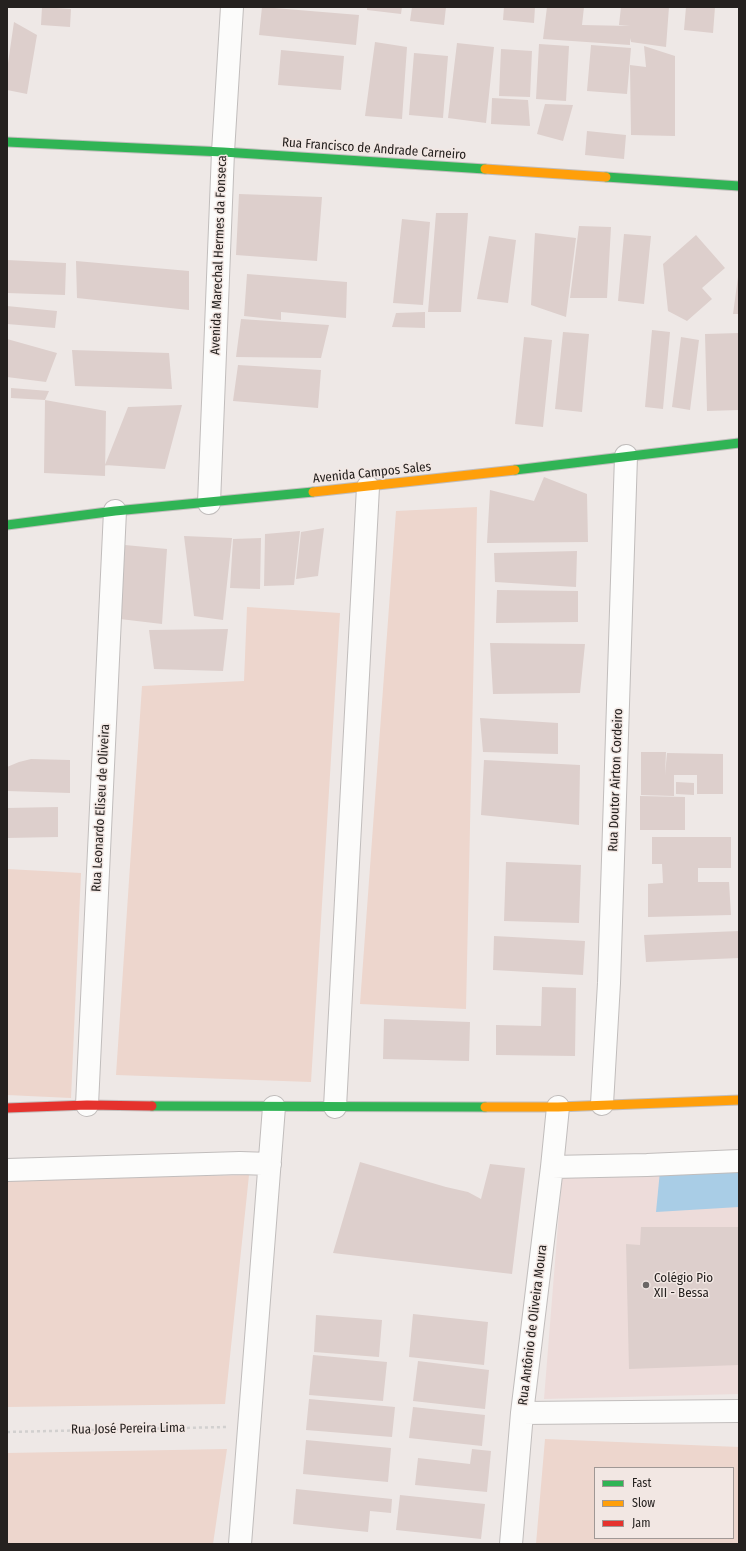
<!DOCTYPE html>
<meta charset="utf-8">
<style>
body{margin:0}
#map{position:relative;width:746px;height:1551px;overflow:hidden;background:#eee8e6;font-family:"Fira Sans Condensed",sans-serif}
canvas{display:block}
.frame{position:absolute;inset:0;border:8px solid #25211f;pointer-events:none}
.legend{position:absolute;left:594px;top:1467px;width:140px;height:72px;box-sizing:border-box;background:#f2e7e3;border:1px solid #a09895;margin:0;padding:5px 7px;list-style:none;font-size:12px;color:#25211f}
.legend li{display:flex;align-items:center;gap:8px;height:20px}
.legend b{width:20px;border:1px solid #a09895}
</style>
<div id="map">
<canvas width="746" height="1551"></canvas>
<div class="frame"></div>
<ul class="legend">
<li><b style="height:5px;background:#30b455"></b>Fast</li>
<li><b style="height:5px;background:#ff9f0a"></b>Slow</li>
<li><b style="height:5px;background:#e5322d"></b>Jam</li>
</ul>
</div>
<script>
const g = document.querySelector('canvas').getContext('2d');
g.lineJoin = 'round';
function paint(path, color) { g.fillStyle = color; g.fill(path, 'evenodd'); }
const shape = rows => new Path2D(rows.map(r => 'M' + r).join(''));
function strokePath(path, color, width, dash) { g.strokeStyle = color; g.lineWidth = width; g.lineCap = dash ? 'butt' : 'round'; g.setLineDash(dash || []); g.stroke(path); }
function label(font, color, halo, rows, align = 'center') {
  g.font = font + ' "Fira Sans Condensed",sans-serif'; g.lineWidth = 3; g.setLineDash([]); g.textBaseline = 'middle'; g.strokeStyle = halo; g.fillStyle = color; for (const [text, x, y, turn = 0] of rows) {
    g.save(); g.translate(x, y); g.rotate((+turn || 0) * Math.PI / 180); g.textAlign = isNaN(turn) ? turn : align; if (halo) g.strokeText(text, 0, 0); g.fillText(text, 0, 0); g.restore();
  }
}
paint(shape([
 [739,1171,739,1394,544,1399,562,1175]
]), '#eddcda');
paint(shape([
 [477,507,466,1009,360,1004,396,511],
 [247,607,340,613,311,1082,116,1075,142,686,244,681],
 [7,869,81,873,71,1098,7,1095],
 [249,1175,225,1404,7,1407,7,1180],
 [545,1439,739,1447,739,1544,536,1544],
 [595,1468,733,1468,733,1538,595,1538],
 [227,1449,213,1544,7,1544,7,1453]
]), '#edd6cd');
paint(shape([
 [660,1171,739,1171,739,1207,656,1212]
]), '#a9cde6');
paint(shape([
 [42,7,71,9,70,27,41,25],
 [262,7,359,15,356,45,259,35],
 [367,7,402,7,401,14,367,10],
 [412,7,446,7,444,25,410,21],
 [504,7,535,7,534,23,503,20],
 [547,7,584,7,582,25,630,26,619,25,621,7,669,7,666,47,631,42,630,38,630,45,543,39],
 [686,7,715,7,713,33,684,30],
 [14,22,37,35,27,94,7,90,7,70],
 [375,42,407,47,402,119,365,116],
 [457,43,494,47,486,123,448,118],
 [539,44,569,46,566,101,536,99],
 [591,45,631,48,627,94,587,91],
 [644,46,675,56,675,136,631,135,630,65,646,67],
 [501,49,532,51,530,97,499,96],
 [281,50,344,56,341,90,278,85],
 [414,53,448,56,443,118,409,115],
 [492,98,528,100,530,126,491,124],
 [545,104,573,105,563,141,537,134],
 [587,131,626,135,624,159,585,155],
 [239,194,322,197,317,261,236,255],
 [436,213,468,213,461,312,428,312],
 [402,219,430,222,423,305,393,303],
 [579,226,611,227,607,298,570,298],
 [535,233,576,238,566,317,531,305],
 [624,234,651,236,644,304,618,301],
 [696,235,725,268,702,288,712,299,687,321,668,311,663,264],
 [489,236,516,240,508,303,477,299],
 [7,260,66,263,65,295,7,293],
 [76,261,189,271,189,310,77,298],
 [247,274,347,282,346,318,281,312,281,320,244,316],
 [738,277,739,277,739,314,733,314],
 [7,306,57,311,55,328,7,324],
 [425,312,425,328,392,327,396,313],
 [241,319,329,325,321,358,236,357],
 [652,330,670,332,663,409,645,407],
 [563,332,589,334,582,412,555,409],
 [739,333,739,410,707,411,705,334],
 [524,337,552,340,543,427,515,424],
 [681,337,699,340,690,410,672,407],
 [7,339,57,353,46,382,7,377],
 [72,350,169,353,172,389,75,386],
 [238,365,321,370,318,408,233,401],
 [11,388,49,391,45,400,106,411,105,476,44,473,45,400,11,398],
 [182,405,165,469,105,465,128,407],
 [544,477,587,494,588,542,487,543,490,490,534,501],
 [324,528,318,576,296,579,301,532],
 [300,531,294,585,264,586,265,534],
 [184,536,232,538,223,620,194,616],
 [261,538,260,589,230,588,233,539],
 [125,545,167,549,162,624,120,619],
 [577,551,576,587,495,582,494,553],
 [497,590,578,591,578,622,496,623],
 [228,629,223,671,154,669,149,630],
 [490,643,585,644,580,693,493,694],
 [480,718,558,723,558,754,483,752],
 [641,752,666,752,665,775,667,753,723,754,723,794,697,794,697,775,674,775,674,796,641,795],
 [31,759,70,760,70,793,7,791,7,767,19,762],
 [484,760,580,765,579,825,481,815],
 [676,782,694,783,694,795,676,794],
 [640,796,685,797,685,830,640,830],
 [58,807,58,837,7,838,7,808],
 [652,837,731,837,731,868,698,868,698,882,729,882,731,915,648,917,648,884,663,883,662,864,652,864],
 [506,862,581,865,579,923,504,921],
 [739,931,739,958,646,962,644,935],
 [494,936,585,941,583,975,493,970],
 [542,987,576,988,575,1056,496,1055,496,1025,541,1026],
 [384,1019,470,1022,469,1061,383,1059],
 [360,1162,446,1187,468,1192,481,1199,490,1164,525,1168,512,1274,333,1253],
 [641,1227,739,1227,739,1365,629,1369,626,1244,640,1245],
 [413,1314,488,1322,484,1365,409,1357],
 [316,1315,382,1320,379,1357,314,1352],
 [313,1355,387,1362,383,1401,309,1395],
 [418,1361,489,1370,485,1409,413,1401],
 [309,1399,395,1407,392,1437,306,1430],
 [413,1407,485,1415,482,1446,409,1438],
 [306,1440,391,1448,388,1482,303,1474],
 [472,1449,491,1451,487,1492,415,1485,418,1458,470,1464],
 [296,1489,392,1499,391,1513,370,1511,368,1532,293,1524],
 [400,1495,485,1504,481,1539,396,1530]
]), '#ddcfcc');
const street = shape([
 [209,503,223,152,232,7],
 [602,1104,609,983,626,456],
 [87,1105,115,511],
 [335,1107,368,487],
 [552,1167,647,1165,739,1161],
 [7,1170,240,1163,270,1164],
 [522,1413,739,1411],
 [240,1544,274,1107],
 [511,1544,522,1413,552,1167,558,1107]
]);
const fast = shape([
 [7,142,223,152,485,169],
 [606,177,739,186],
 [515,470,739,443],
 [7,525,115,511,313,492],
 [152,1106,485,1107]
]);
const slow = shape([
 [485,169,606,177],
 [313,492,515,470],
 [485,1107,558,1107,739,1100]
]);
const jam = shape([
 [7,1108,87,1105,152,1106]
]);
strokePath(street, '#c1bdbc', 24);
strokePath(fast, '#c1bdbc', 11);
strokePath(slow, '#c1bdbc', 11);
strokePath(jam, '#c1bdbc', 11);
strokePath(shape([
 [7,1432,226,1427]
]), '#d2d0cf', 2.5, [3, 3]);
strokePath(street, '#fcfcfb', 22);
strokePath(fast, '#30b455', 9);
strokePath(slow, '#ff9f0a', 9);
strokePath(jam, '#e5322d', 9);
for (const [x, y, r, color] of [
 [646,1285,4,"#6b6765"]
]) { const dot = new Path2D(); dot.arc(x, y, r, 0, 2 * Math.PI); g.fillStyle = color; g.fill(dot); strokePath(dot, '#f2e7e3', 1.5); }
label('13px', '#25211f', '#f2e7e3', [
 ["Rua Francisco de Andrade Carneiro",374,149,4],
 ["Avenida Marechal Hermes da Fonseca",219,255,-88],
 ["Avenida Campos Sales",372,473,-6],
 ["Rua Doutor Airton Cordeiro",616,780,-88],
 ["Rua Leonardo Eliseu de Oliveira",101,808,-87],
 ["Rua Antônio de Oliveira Moura",533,1325,-83],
 ["Rua José Pereira Lima",128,1429,-1]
]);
label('13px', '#25211f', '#f2e7e3', [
 ["Colégio Pio",654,1278],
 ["XII - Bessa",654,1293]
], 'left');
</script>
